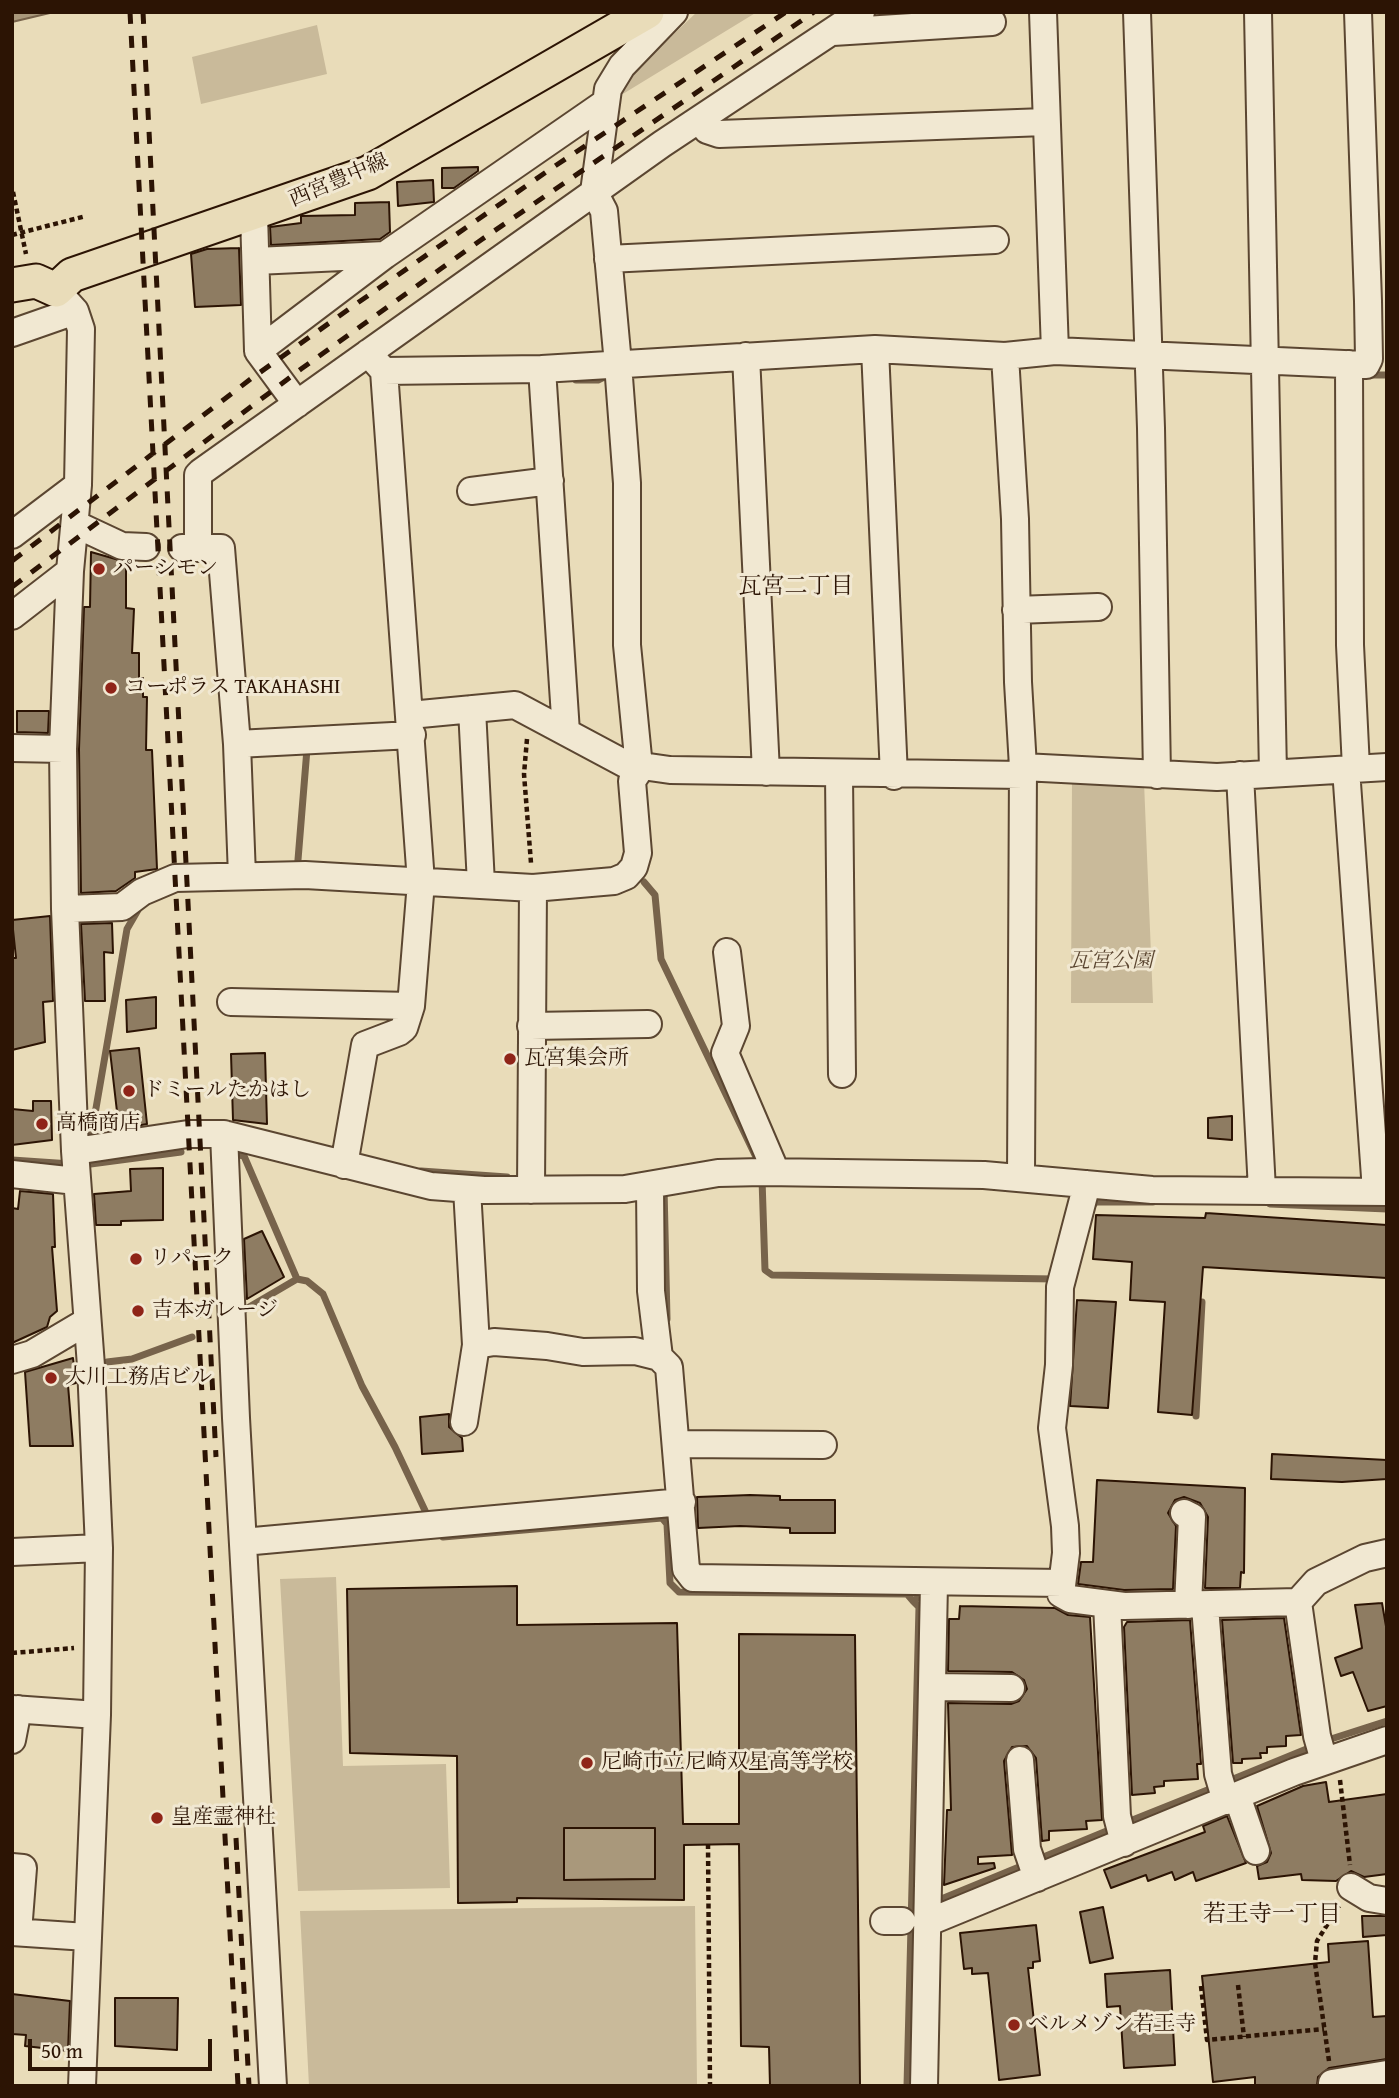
<!DOCTYPE html>
<meta charset="utf-8">
<style>
body{margin:0}
#map{position:relative;width:1399px;height:2098px;overflow:hidden;background:#e9dcb9;font-family:"Gentium Book Plus",serif}
canvas{display:block}
.frame{position:absolute;inset:0;border:14px solid #2c1404;pointer-events:none}
.scale{position:absolute;left:28px;top:2039px;width:184px;height:32px;box-sizing:border-box;border:4px solid #2c1404;border-top:0;padding-left:9px;font-size:21px;line-height:24px;white-space:nowrap;color:#2c1404;-webkit-text-stroke:5px #f1e8d2;paint-order:stroke}
</style>
<div id="map">
<canvas width="1399" height="2098"></canvas>
<div class="frame"></div>
<div class="scale">50 m</div>
</div>
<script>
const g = document.querySelector('canvas').getContext('2d');
g.lineJoin = 'round';
function paint(path, color) { g.fillStyle = color; g.fill(path, 'evenodd'); }
const shape = rows => new Path2D(rows.map(r => 'M' + r).join(''));
function strokePath(path, color, width, dash) { g.strokeStyle = color; g.lineWidth = width; g.lineCap = dash ? 'butt' : 'round'; g.setLineDash(dash || []); g.stroke(path); }
function label(font, color, halo, rows, align = 'center') {
  g.font = font + ' "Gentium Book Plus","Noto Serif JP",serif'; g.lineWidth = 6; g.setLineDash([]); g.textBaseline = 'middle'; g.strokeStyle = halo; g.fillStyle = color; for (const [text, x, y, turn = 0] of rows) {
    g.save(); g.translate(x, y); g.rotate((+turn || 0) * Math.PI / 180); g.textAlign = isNaN(turn) ? turn : align; if (halo) g.strokeText(text, 0, 0); g.fillText(text, 0, 0); g.restore();
  }
}
paint(shape([
 [697,12,757,12,613,100,620,85],
 [317,25,327,74,201,104,192,57],
 [1072,780,1144,782,1153,1003,1071,1003],
 [336,1577,343,1766,446,1764,450,1888,298,1891,280,1579],
 [695,1906,697,2086,309,2086,300,1911]
]), '#c9ba9a');
const water = shape([
 [12,12,54,12,12,22,12,12],
 [564,1828,655,1828,655,1879,564,1880,564,1828]
]);
paint(water, '#a9987b');
strokePath(water, '#77634b', 2);
strokePath(shape([
 [1366,375,1387,375],
 [576,380,598,380,608,375],
 [297,872,307,749],
 [644,882,655,895,661,959,756,1157],
 [91,1137,127,929,138,910],
 [230,1153,244,1156,297,1279,307,1281,323,1294,362,1386,395,1447,429,1519],
 [12,1160,71,1164],
 [83,1165,181,1152],
 [421,1171,507,1177],
 [762,1179,765,1270,772,1275,1056,1279],
 [664,1187,667,1319],
 [1270,1204,1387,1209],
 [1090,1208,1096,1202,1153,1202],
 [239,1313,297,1279],
 [107,1362,132,1359,192,1337],
 [1196,1416,1202,1302],
 [443,1537,662,1518,667,1524,670,1583,679,1592,907,1594,913,1601,929,1591],
 [1226,1782,1331,1739,1387,1721],
 [1125,1823,1215,1787],
 [934,1902,1114,1828],
 [907,2086,919,1607,913,1601]
]), '#77634b', 7);
const building = shape([
 [478,167,478,171,454,188,442,188,442,168,478,167],
 [433,180,434,202,398,206,397,182,433,180],
 [389,202,390,232,380,239,271,245,270,227,301,223,301,216,355,215,355,203,389,202],
 [239,248,241,305,195,307,191,254,207,249,239,248],
 [91,552,126,562,126,608,134,609,132,653,139,653,139,678,143,678,143,697,147,697,146,750,152,750,157,869,135,872,135,878,116,891,81,893,79,749,84,607,90,607,91,552],
 [17,711,49,711,48,733,17,732,17,711],
 [50,916,53,1001,43,1002,45,1042,12,1050,12,958,16,958,12,920,50,916],
 [112,923,113,953,104,952,105,1001,85,1001,81,924,112,923],
 [156,997,156,1028,127,1032,126,1000,156,997],
 [139,1048,147,1124,119,1129,110,1051,139,1048],
 [265,1053,267,1124,233,1120,231,1054,265,1053],
 [33,1101,51,1101,52,1140,12,1145,12,1109,33,1111,33,1101],
 [1232,1116,1232,1140,1208,1138,1208,1118,1232,1116],
 [163,1168,163,1220,121,1221,121,1225,96,1225,94,1194,131,1191,130,1169,163,1168],
 [20,1191,53,1194,55,1247,52,1247,57,1311,50,1317,47,1327,12,1343,12,1208,18,1209,20,1191],
 [1206,1213,1387,1225,1387,1278,1203,1267,1192,1415,1158,1412,1165,1302,1130,1300,1132,1262,1093,1259,1096,1215,1205,1218,1206,1213],
 [262,1231,284,1277,247,1299,244,1239,262,1231],
 [1077,1300,1116,1302,1108,1408,1070,1406,1077,1300],
 [73,1358,76,1383,68,1385,73,1446,30,1446,25,1372,73,1358],
 [449,1414,449,1427,462,1438,463,1451,422,1454,420,1417,449,1414],
 [1272,1454,1387,1460,1387,1479,1342,1482,1271,1479,1272,1454],
 [1097,1480,1245,1488,1244,1573,1241,1572,1240,1588,1205,1588,1208,1517,1200,1503,1184,1497,1175,1500,1168,1513,1176,1526,1173,1589,1124,1590,1078,1584,1081,1562,1093,1562,1097,1480],
 [750,1495,780,1496,780,1500,835,1500,835,1533,790,1533,790,1528,740,1526,698,1528,697,1497,750,1495],
 [517,1586,517,1625,677,1623,683,1824,739,1824,739,1634,855,1635,860,2086,770,2086,769,2047,741,2046,739,1844,684,1845,684,1900,517,1898,517,1902,458,1903,457,1756,350,1753,347,1589,517,1586],
 [564,1828,655,1828,655,1879,564,1880,564,1828],
 [1382,1603,1387,1632,1387,1706,1368,1711,1353,1672,1341,1676,1335,1658,1362,1648,1355,1605,1382,1603],
 [960,1606,1055,1608,1068,1615,1090,1617,1102,1820,1086,1821,1087,1829,1049,1831,1049,1840,1042,1841,1036,1758,1027,1746,1012,1747,1004,1761,1012,1855,978,1857,978,1864,994,1863,995,1868,944,1885,947,1810,951,1810,948,1703,1011,1704,1019,1701,1027,1689,1024,1680,1012,1672,948,1671,949,1619,959,1619,960,1606],
 [1284,1618,1301,1735,1286,1736,1286,1746,1267,1747,1267,1753,1260,1753,1261,1758,1242,1759,1242,1763,1233,1763,1222,1620,1284,1618],
 [1190,1620,1201,1764,1197,1764,1198,1779,1164,1781,1164,1786,1154,1787,1155,1793,1132,1795,1124,1627,1127,1622,1190,1620],
 [1326,1782,1329,1802,1387,1794,1387,1874,1364,1877,1351,1871,1336,1881,1302,1880,1301,1874,1259,1879,1257,1866,1267,1862,1271,1853,1257,1806,1303,1786,1326,1782],
 [1227,1816,1246,1863,1196,1881,1193,1872,1175,1880,1172,1872,1148,1881,1146,1875,1111,1888,1104,1870,1205,1832,1203,1826,1227,1816],
 [1103,1907,1113,1958,1090,1963,1080,1912,1103,1907],
 [1362,1916,1387,1916,1387,1935,1363,1937,1362,1916],
 [1036,1925,1040,1961,1033,1962,1033,1968,1028,1968,1040,2075,999,2080,988,1973,972,1974,972,1968,964,1969,960,1933,1036,1925],
 [1368,1941,1373,2017,1387,2016,1387,2059,1329,2068,1318,2077,1317,2086,1255,2086,1255,2077,1213,2082,1202,1976,1329,1962,1328,1944,1368,1941],
 [1170,1970,1175,2065,1124,2068,1120,2006,1107,2007,1105,1974,1170,1970],
 [12,1994,70,2001,68,2051,25,2046,26,2035,12,2034,12,1994],
 [115,1998,178,1998,177,2050,115,2046,115,1998]
]);
paint(building, '#8e7c62');
strokePath(building, '#2c1404', 2);
const minor = shape([
 [674,12,622,66,608,89,594,192,604,211,618,364,627,483,627,645,638,757,642,766,670,770,1023,775],
 [1043,12,1055,351],
 [1137,12,1151,428,1157,775],
 [1258,12,1273,773],
 [833,32,992,22],
 [700,119,707,130,719,134,1045,122],
 [254,214,258,351,297,404],
 [385,255,605,103],
 [608,259,995,240],
 [256,261,385,255,258,351],
 [56,290,75,311,81,329,78,485,70,571,63,749,65,909,75,1151,91,1366,99,1548,97,1715,82,2086],
 [12,333,75,311],
 [875,349,894,776],
 [368,353,384,371,542,369,875,349,1005,356,1055,351,1366,365,1369,359,1368,301,1358,12],
 [746,356,766,772],
 [1005,356,1015,519,1018,682,1023,767,1021,1177],
 [1349,364,1350,645,1356,768],
 [542,369,566,732],
 [471,491,550,481],
 [75,524,122,546,146,547],
 [12,535,78,485],
 [182,548,221,548,237,744,412,735],
 [198,548,198,475,201,472,662,144,861,12],
 [1016,610,1098,607],
 [12,616,70,571],
 [472,709,481,884],
 [410,715,515,705,631,767,642,766],
 [237,744,242,876],
 [12,748,63,749],
 [1023,767,1217,777,1387,767],
 [1346,769,1376,1191],
 [839,775,842,1074],
 [1240,775,1262,1190],
 [65,909,122,907,142,892,175,878,305,875,533,888,614,881,626,876,634,867,638,853,632,781,642,766],
 [727,952,736,1026,725,1053,776,1172],
 [231,1002,411,1006],
 [531,1026,648,1024],
 [224,1134,236,1418,273,2086],
 [75,1151,188,1134,224,1134,431,1186,484,1190,625,1189,718,1173,763,1172,984,1175,1152,1190,1387,1192],
 [344,1165,365,1045,399,1032,404,1028,411,1006,421,882,384,371],
 [12,1174,76,1181],
 [1087,1184,1060,1287,1059,1365,1052,1428,1065,1526,1066,1553,1061,1594,1070,1599,1124,1606,1298,1602,1317,1736,1324,1761],
 [650,1187,651,1291,659,1357],
 [531,1190,533,888],
 [476,1345,494,1342,547,1346,583,1352,635,1351,659,1357,669,1367,686,1569,693,1578,1062,1583],
 [12,1360,32,1354,86,1322],
 [464,1422,476,1345,467,1189],
 [676,1444,823,1445],
 [1184,1513,1192,1517,1188,1605],
 [243,1542,682,1502],
 [12,1552,99,1548],
 [1298,1602,1316,1582,1365,1558,1387,1553],
 [1107,1604,1117,1816,1124,1843],
 [1205,1606,1218,1774,1226,1801],
 [933,1687,1011,1688],
 [12,1709,97,1715],
 [12,1740,18,1709],
 [1020,1760,1027,1849,1037,1878],
 [1237,1796,1256,1851],
 [12,1867,23,1868,18,1932],
 [1351,1887,1369,1898,1387,1901],
 [884,1921,902,1921],
 [929,1922,1294,1772,1387,1740],
 [12,1932,87,1937],
 [1332,2083,1387,2074],
 [924,2086,934,1583]
]);
const major = shape([
 [12,285,36,281,56,290,72,275,368,173,647,12]
]);
strokePath(minor, '#5b4631', 30);
strokePath(major, '#2c1404', 37);
strokePath(shape([
 [13,192,26,254],
 [12,235,86,216],
 [527,739,524,774,531,863],
 [12,1653,74,1648],
 [1340,1780,1350,1865],
 [708,1844,710,2086],
 [1238,1985,1244,2037],
 [1201,1986,1207,2040,1324,2029],
 [1329,2061,1315,1963,1317,1941,1339,1906]
]), '#2c1404', 4.5, [5, 3.5]);
strokePath(minor, '#f1e8d2', 26);
strokePath(major, '#e9dcb9', 33);
strokePath(shape([
 [130,12,238,2086],
 [143,12,216,1457],
 [12,561,252,378,356,304,552,168,786,12],
 [12,587,301,369,481,240,814,12],
 [236,1838,249,2086]
]), '#2c1404', 5, [12, 12]);
for (const [x, y, r, color] of [
 [99,569,7,"#8f2418"],
 [111,688,7,"#8f2418"],
 [510,1059,7,"#8f2418"],
 [129,1091,7,"#8f2418"],
 [42,1124,7,"#8f2418"],
 [136,1259,7,"#8f2418"],
 [138,1311,7,"#8f2418"],
 [51,1378,7,"#8f2418"],
 [587,1763,7,"#8f2418"],
 [157,1818,7,"#8f2418"],
 [1014,2025,7,"#8f2418"]
]) { const dot = new Path2D(); dot.arc(x, y, r, 0, 2 * Math.PI); g.fillStyle = color; g.fill(dot); strokePath(dot, '#f1e8d2', 2.5); }
label('21px', '#2c1404', '#f1e8d2', [
 ["西宮豊中線",339,181,-23]
]);
label('21px', '#2c1404', '#f1e8d2', [
 ["パーシモン",113,569],
 ["コーポラス TAKAHASHI",125,688],
 ["瓦宮集会所",524,1059],
 ["ドミールたかはし",143,1091],
 ["高橋商店",56,1124],
 ["リパーク",150,1259],
 ["吉本ガレージ",152,1311],
 ["大川工務店ビル",65,1378],
 ["尼崎市立尼崎双星高等学校",601,1763],
 ["皇産霊神社",171,1818],
 ["ベルメゾン若王寺",1028,2025]
], 'left');
label('italic 21px', '#5b4631', '#f1e8d2', [
 ["瓦宮公園",1111,962]
]);
label('23px', '#2c1404', '#f1e8d2', [
 ["瓦宮二丁目",796,587],
 ["若王寺一丁目",1272,1915]
]);
</script>
